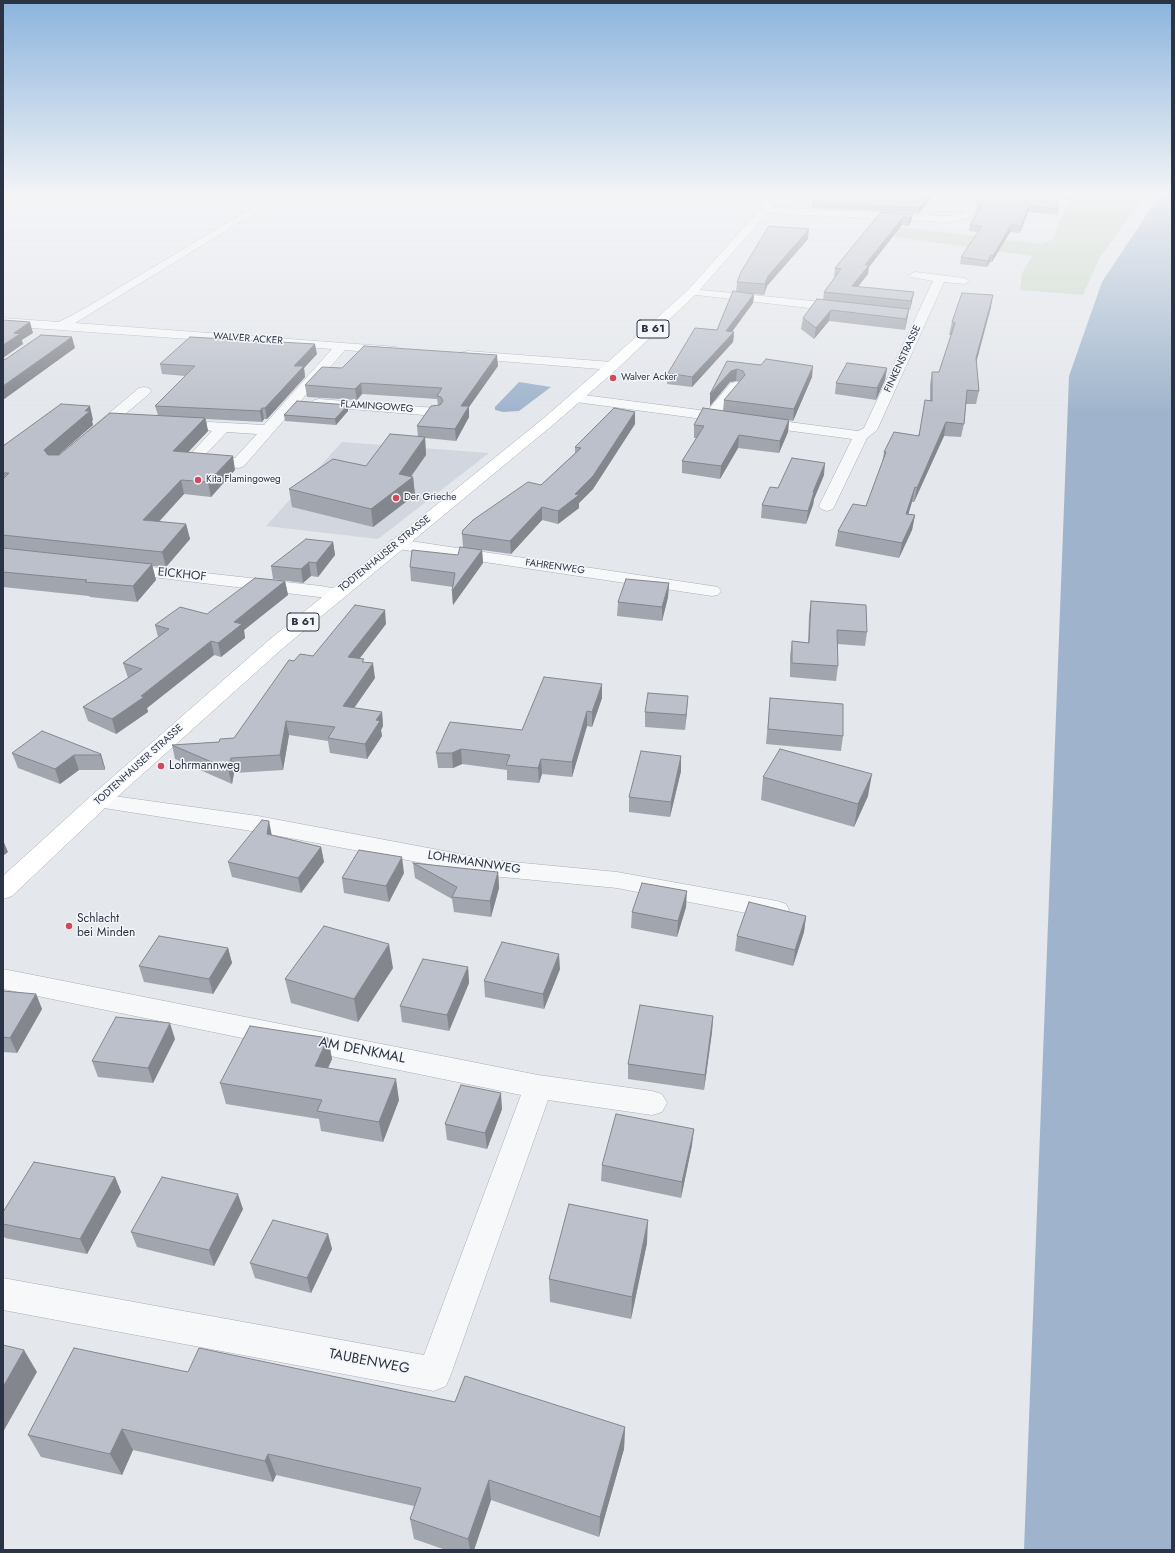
<!DOCTYPE html>
<style>
body{margin:0}
#map{position:relative;width:1175px;height:1553px;overflow:hidden;background:#e4e7ec;font-family:Jost,sans-serif}
canvas{display:block}
.frame{position:absolute;inset:0;border:4px solid #2b3445;pointer-events:none}
</style>
<div id="map">
<canvas width="1175" height="1553"></canvas>
<div class="frame"></div>
</div>
<script>
const g = document.querySelector('canvas').getContext('2d');
g.lineJoin = 'round';
function paint(path, color) { g.fillStyle = color; g.fill(path, 'evenodd'); }
const shape = rows => new Path2D(rows.map(r => 'M' + r).join(''));
function strokePath(path, color, width, dash) { g.strokeStyle = color; g.lineWidth = width; g.lineCap = dash ? 'butt' : 'round'; g.setLineDash(dash || []); g.stroke(path); }
function label(font, color, halo, rows, align = 'center') {
  g.font = font + ' Jost,sans-serif'; g.lineWidth = 3; g.setLineDash([]); g.textBaseline = 'middle'; g.strokeStyle = halo; g.fillStyle = color; for (const [text, x, y, turn = 0] of rows) {
    g.save(); g.translate(x, y); g.rotate((+turn || 0) * Math.PI / 180); g.textAlign = isNaN(turn) ? turn : align; if (halo) g.strokeText(text, 0, 0); g.fillText(text, 0, 0); g.restore();
  }
}
paint(shape([
 [342,442,489,453,378,539,266,526]
]), '#d2d6de');
paint(shape([
 [1071,196,1145,196,1100,257,1083,295,1020,290,1022,273,1032,256,888,236,874,224,1041,244,1052,240]
]), '#c9d6c5');
paint(shape([
 [1159,196,1172,196,1172,1550,1024,1550,1069,376,1102,282],
 [519,382,551,387,519,411,503,412,495,410,495,407]
]), '#9fb4cc');
const minor = shape([
 [272,196,283,196,75,323,397,347,398,350,392,354,345,350,244,466,239,468,194,464,189,462,186,459,212,431,204,429,202,426,204,423,209,422,264,425,332,349,3,326,3,318,59,322,82,310,272,196],
 [227,432,257,434,235,458,205,455,227,432],
 [969,196,979,196,972,217,948,222,764,213,759,210,764,207,948,216,964,213,969,196],
 [915,272,964,278,970,281,964,284,944,282,877,430,867,438,833,509,827,511,821,509,819,506,852,439,576,402,571,401,569,398,571,395,576,394,707,411,731,383,736,382,741,383,743,386,720,413,858,431,864,428,933,281,911,277,909,275,915,272],
 [692,289,843,304,849,308,843,312,688,294,686,292,692,289],
 [468,351,612,362,617,363,619,366,617,369,612,370,463,358,462,355,463,352,468,351],
 [144,387,149,388,151,391,149,394,99,436,89,436,87,433,89,430,139,388,144,387],
 [319,399,436,408,441,409,443,412,441,415,436,416,314,406,312,403,314,400,319,399],
 [397,539,712,586,718,587,721,591,718,595,712,596,391,548,389,544,391,540,397,539],
 [125,564,321,586,342,590,345,594,342,598,336,599,119,573,116,569,119,565,125,564],
 [99,794,258,816,492,860,617,872,777,901,786,904,789,910,786,916,777,919,617,888,492,876,258,832,91,806,88,801,91,796,99,794],
 [3,969,538,1075,652,1091,662,1094,667,1103,662,1112,652,1115,548,1100,451,1374,446,1386,434,1391,3,1310,3,1278,424,1355,521,1095,3,989,3,969]
]);
const major = shape([
 [772,196,782,196,696,294,617,369,554,424,283,648,107,806,12,896,3,899,3,876,91,796,269,640,544,418,607,363,688,290,772,196]
]);
strokePath(minor, '#a9aeb7', 1);
strokePath(major, '#a3abb8', 1);
paint(minor, '#f7f8fa');
paint(major, '#fff');
paint(shape([
 [814,196,933,196,919,213,811,208,812,203],
 [979,196,1071,196,1070,200,1056,199,1059,209,1058,215,1028,212,1020,233,1010,232,992,262,990,262,987,267,960,264,961,257,978,232,969,231,970,225,978,210,976,210],
 [881,212,913,214,911,222,908,226,902,225,869,267,868,274,858,287,914,292,910,310,909,310,905,330,829,321,814,339,801,329,803,318,823,300,824,292,835,277,834,277,835,268],
 [808,239,767,286,764,295,754,294,753,303,732,332,734,332,733,342,692,387,667,384,668,373,717,330,736,292,737,282],
 [991,307,976,360,979,391,976,404,966,404,964,424,961,437,944,436,914,502,912,502,908,514,915,515,912,530,899,558,835,546,838,531,866,506,882,463,884,452,918,436,930,400,930,385,932,372,939,372,951,335,949,335,952,322],
 [317,354,304,368,305,377,267,419,264,419,262,422,206,419,208,431,188,452,235,470,211,497,184,494,159,522,186,524,190,539,166,567,152,566,156,580,137,602,90,597,89,596,3,587,3,446,93,420,92,421,93,425,58,455,158,415,155,406,185,376,162,374,160,364],
 [727,361,812,377,793,421,789,420,788,432,779,453,738,448,720,479,682,473,682,461,697,438,694,438,694,425,723,411,724,400,740,382,736,381,730,382,710,406,710,394],
 [498,366,469,407,469,417,456,441,425,438,426,455,411,477,413,477,415,495,373,527,292,507,289,489,366,466,418,437,417,426,438,405,437,399,362,394,357,400,307,397,305,385,342,368],
 [887,368,885,380,876,400,835,394,836,383],
 [348,405,348,411,336,425,285,421,284,415],
 [635,412,635,424,593,489,579,503,579,508,558,524,542,520,511,554,482,550,483,563,453,605,452,591,453,587,411,581,410,567,458,555,463,547,462,534,541,485,575,453,575,447],
 [824,475,814,499,813,505,806,524,761,518,762,505,778,488],
 [333,542,335,555,318,577,311,576,303,583,273,579,271,566],
 [285,581,288,595,244,630,245,638,221,657,214,655,147,708,148,712,116,734,88,721,83,707,128,678,123,663,158,637,155,625,207,614],
 [669,583,668,597,662,621,617,616,618,602],
 [811,601,867,632,865,646,837,644,838,666,836,681,790,677,790,656,792,641,808,643,809,614],
 [386,624,359,659,364,662,375,678,354,708,382,712,383,726,381,730,382,736,367,759,330,753,328,741,289,735,283,770,234,773,232,784,175,759,172,745,219,742,234,738,294,661,313,656],
 [602,698,592,727,587,726,572,777,542,774,539,783,507,780,507,770,462,764,453,768,438,768,436,753,522,730],
 [770,698,843,736,841,751,766,744],
 [687,711,685,730,645,727,645,712],
 [12,753,101,754,105,768,105,770,79,770,60,784,18,768],
 [681,771,670,817,629,812,629,797],
 [763,777,868,796,854,827,761,800],
 [272,836,321,847,324,862,301,893,232,877,228,862],
 [413,863,498,872,499,888,491,917,454,912,452,899,415,878],
 [404,873,389,902,344,893,342,878],
 [686,907,677,937,631,928,632,912],
 [806,916,804,932,793,966,735,951,737,936],
 [228,948,232,963,213,994,144,982,139,966],
 [468,967,469,983,449,1031,402,1022,400,1006],
 [393,968,358,1022,291,1003,285,979],
 [560,969,544,1009,485,997,484,981],
 [3,991,36,994,42,1009,17,1053,3,1052],
 [713,1016,712,1032,704,1090,628,1079,628,1064],
 [328,1038,332,1059,328,1068,399,1100,383,1142,321,1131,319,1119,226,1104,220,1083],
 [175,1039,153,1083,98,1077,92,1061],
 [502,1109,487,1149,447,1140,445,1124],
 [692,1145,681,1198,601,1181,602,1165],
 [115,1177,121,1192,87,1254,5,1238,3,1235,3,1212],
 [243,1209,214,1266,137,1247,131,1232],
 [328,1234,332,1249,311,1293,255,1278,250,1263],
 [647,1243,631,1319,550,1302,549,1279],
 [188,1372,455,1402,625,1427,624,1449,599,1537,491,1500,474,1550,446,1550,414,1539,410,1519,414,1506,276,1475,273,1482,133,1450,122,1475,41,1457,28,1435]
]), '#a1a5ae');
paint(shape([
 [930,196,933,196,919,213,919,208],
 [1029,206,1028,212,1020,233,1021,226],
 [913,214,911,222,908,226,909,218],
 [903,217,902,225,869,267,868,274,851,295,852,286,865,265],
 [1011,225,1010,232,992,262,993,256],
 [809,229,808,239,767,286,764,295,765,284,768,276],
 [991,255,990,262,987,267,988,261],
 [914,292,910,310,911,301],
 [754,294,753,303,725,341,726,331],
 [993,295,991,307,974,371,976,358],
 [909,309,907,320,905,330,906,319],
 [831,310,829,321,814,339,816,328],
 [30,322,33,333,22,340,23,344,3,358,3,345,14,333],
 [734,332,733,342,692,387,692,377],
 [72,337,75,348,3,400,3,386],
 [315,344,317,354,304,368,305,377,267,419,265,408,294,366],
 [497,355,498,366,469,407,469,417,456,441,455,429,461,406],
 [813,366,812,377,793,421,794,409],
 [887,368,885,380,876,400,877,388],
 [737,369,736,381,730,382,710,406,710,394,731,371],
 [361,383,362,394,357,400,355,389],
 [348,405,348,411,336,425,335,419],
 [90,406,93,420,92,421,93,425,48,464,44,450],
 [262,408,264,419,262,422,260,411],
 [635,412,635,424,593,489,579,503,579,508,558,524,558,511,575,494],
 [205,418,208,431,176,465,173,451],
 [789,420,788,432,779,453,780,441],
 [946,422,944,436,914,502,917,488],
 [739,435,738,448,720,479,721,466],
 [425,437,426,455,408,480,413,477,415,495,373,527,371,509,399,474],
 [233,456,235,470,211,497,208,482],
 [825,463,824,475,814,499,813,505,806,524,808,511,813,492],
 [181,480,184,494,146,535,143,520],
 [915,487,912,502,904,529,906,514],
 [542,507,542,520,511,554,510,541],
 [915,515,912,530,899,558,902,543],
 [186,524,190,539,166,567,162,552],
 [333,542,335,555,318,577,316,563],
 [482,550,483,563,453,605,452,591],
 [309,562,311,576,303,583,301,569],
 [152,564,156,580,137,602,133,586],
 [285,581,288,595,244,630,245,638,221,657,218,643,234,622],
 [669,583,668,597,662,621,662,607],
 [385,610,386,624,350,671,348,657],
 [211,641,214,655,147,708,148,712,116,734,112,719],
 [373,663,375,678,345,721,343,706],
 [602,684,602,698,592,727,592,712],
 [688,696,687,711,685,730,686,715],
 [587,711,587,726,572,777,572,762],
 [382,712,383,726,381,730,382,736,367,759,365,744,376,720],
 [286,721,289,735,283,770,280,755],
 [461,749,462,764,453,768,452,753],
 [101,754,105,768,105,770,100,755],
 [74,755,79,770,60,784,55,769],
 [681,756,681,771,670,817,671,802],
 [231,758,234,773,232,784,228,769],
 [541,759,542,774,539,783,538,768],
 [872,774,868,796,854,827,858,804],
 [269,821,272,836,267,834],
 [3,840,8,852,3,856],
 [321,847,324,862,301,893,298,878],
 [402,857,404,873,389,902,386,886],
 [498,872,499,888,491,917,490,901],
 [687,891,686,907,677,937,678,921],
 [806,916,804,932,793,966,795,950],
 [389,944,393,968,358,1022,354,999],
 [228,948,232,963,213,994,209,979],
 [559,954,560,969,544,1009,543,994],
 [468,967,469,983,449,1031,447,1015],
 [36,994,42,1009,17,1053,10,1038],
 [713,1016,712,1032,704,1090,705,1075],
 [170,1023,175,1039,153,1083,148,1068],
 [328,1038,332,1059,320,1086,315,1066],
 [396,1079,399,1100,383,1142,379,1122],
 [501,1093,502,1109,487,1149,485,1133],
 [694,1129,692,1145,681,1198,682,1182],
 [115,1177,121,1192,87,1254,80,1239],
 [238,1194,243,1209,214,1266,209,1250],
 [648,1220,647,1243,631,1319,632,1297],
 [328,1234,332,1249,311,1293,307,1278],
 [24,1350,37,1372,3,1432,3,1387],
 [625,1427,624,1449,599,1537,600,1517],
 [122,1429,133,1450,122,1475,110,1454],
 [268,1454,276,1475,273,1482,265,1461],
 [489,1480,491,1500,474,1550,470,1550,468,1539]
]), '#83868d');
const building = shape([
 [814,196,930,196,919,208,812,203,814,196],
 [979,196,1055,196,1059,209,1029,206,1021,226,1011,225,993,256,991,255,988,261,961,257,982,226,970,225,982,205,977,204,979,196],
 [881,212,913,214,909,218,903,217,865,265,869,265,852,286,914,292,911,301,824,292,841,269,835,268,881,212],
 [769,226,809,229,768,276,765,284,737,282,741,272,769,226],
 [733,291,754,294,726,331,734,332,692,377,668,373,695,328,717,330,733,291],
 [962,293,993,295,976,358,979,391,967,390,964,424,946,422,917,488,915,487,906,514,915,515,902,543,838,531,853,504,866,506,886,452,884,452,894,432,919,436,925,400,932,401,932,372,939,372,955,323,952,322,962,293],
 [817,299,909,309,906,319,831,310,816,328,803,318,817,299],
 [3,320,30,322,14,333,20,334,3,345,3,320],
 [41,335,72,337,3,386,3,360,6,359,41,335],
 [190,337,315,344,294,366,304,366,265,408,262,408,260,411,155,406,195,366,160,364,190,337],
 [364,346,497,355,461,406,469,406,455,429,417,426,431,406,440,405,443,401,441,397,437,396,442,388,361,383,355,389,305,385,322,367,342,368,364,346],
 [766,359,813,366,794,409,724,400,745,375,743,371,737,369,731,371,710,394,727,361,761,365,766,359],
 [847,363,887,368,877,388,836,383,847,363],
 [297,401,348,405,335,419,284,415,297,401],
 [61,404,90,406,85,411,90,411,44,450,48,455,59,455,110,413,205,418,173,451,233,456,208,482,181,480,143,520,186,524,162,552,3,535,3,479,9,473,3,473,3,446,61,404],
 [614,408,635,412,593,476,575,494,579,495,558,511,542,507,510,541,462,534,463,530,473,520,528,482,541,485,581,448,575,447,614,408],
 [703,408,789,420,780,441,739,435,721,466,682,461,704,426,694,425,703,408],
 [390,434,425,437,399,474,413,477,371,509,289,489,333,459,366,466,390,434],
 [792,458,825,463,813,492,814,492,808,511,762,505,770,487,778,488,792,458],
 [306,539,333,542,316,563,309,562,301,569,271,566,306,539],
 [460,547,482,550,452,591,455,573,410,567,412,550,458,555,460,547],
 [3,548,152,564,133,586,85,582,87,580,3,572,3,548],
 [255,578,285,581,234,622,242,624,218,643,211,641,141,696,144,697,112,719,83,707,142,669,123,663,169,629,155,625,180,607,207,614,255,578],
 [626,579,669,583,662,607,618,602,626,579],
 [811,601,866,605,867,632,837,630,838,666,792,663,792,641,809,643,811,601],
 [355,605,385,610,348,657,364,659,362,662,373,663,343,706,382,712,376,720,380,721,365,744,328,738,335,727,286,721,280,755,231,758,228,769,172,745,219,742,220,739,234,738,289,660,294,661,300,654,313,656,355,605],
 [544,677,602,684,592,712,587,711,572,762,541,759,538,768,506,765,510,755,461,749,452,753,436,753,450,722,522,730,544,677],
 [648,693,688,696,686,715,645,712,648,693],
 [770,698,843,704,843,736,768,729,770,698],
 [42,731,101,754,100,755,74,755,55,769,12,753,42,731],
 [780,749,872,774,858,804,763,777,780,749],
 [641,751,681,756,671,802,629,797,641,751],
 [262,820,269,821,267,834,321,847,298,878,228,862,262,820],
 [359,850,402,857,386,886,342,878,359,850],
 [413,863,498,872,490,901,452,897,457,887,413,863],
 [642,883,687,891,678,921,632,912,642,883],
 [749,902,806,916,795,950,737,936,749,902],
 [324,926,389,944,354,999,285,979,324,926],
 [159,936,228,948,209,979,139,966,159,936],
 [502,942,559,954,543,994,484,981,502,942],
 [423,959,468,967,447,1015,400,1006,423,959],
 [3,991,36,994,10,1038,3,1037,3,991],
 [640,1005,713,1016,705,1075,628,1064,640,1005],
 [116,1017,170,1023,148,1068,92,1061,116,1017],
 [250,1026,328,1038,315,1066,396,1079,379,1122,317,1111,322,1100,220,1083,250,1026],
 [461,1085,501,1093,485,1133,445,1124,461,1085],
 [616,1114,694,1129,682,1182,602,1165,616,1114],
 [34,1162,115,1177,80,1239,3,1224,3,1212,34,1162],
 [162,1177,238,1194,209,1250,131,1232,162,1177],
 [569,1204,648,1220,632,1297,549,1279,569,1204],
 [273,1220,328,1234,307,1278,250,1263,273,1220],
 [3,1345,24,1350,3,1387,3,1345],
 [74,1348,188,1372,199,1348,455,1402,465,1376,625,1427,600,1517,489,1480,468,1539,410,1519,421,1488,268,1454,265,1461,122,1429,110,1454,28,1435,74,1348]
]);
paint(building, '#bbc0ca');
strokePath(building, '#83868d', 1);
const sky = g.createLinearGradient(0, 0, 0, 413);
sky.addColorStop(0, '#8bb4dd');
sky.addColorStop(0.47, '#f3f4f6');
sky.addColorStop(1, '#f3f4f600');
g.fillStyle = sky;
g.fillRect(0, 0, 1175, 413);
for (const [x, y, r, color] of [
 [613,378,4,"#d1495b"],
 [198,480,4,"#d1495b"],
 [396,498,4,"#d1495b"],
 [161,766,4,"#d1495b"],
 [69,926,4,"#d1495b"]
]) { const dot = new Path2D(); dot.arc(x, y, r, 0, 2 * Math.PI); g.fillStyle = color; g.fill(dot); strokePath(dot, '#f4f6f9', 1.5); }
label('10px', '#2b3445', '#f4f6f9', [
 ["WALVER ACKER",248,339,4],
 ["FINKENSTRASSE",903,359,-65],
 ["FLAMINGOWEG",377,407,4],
 ["TODTENHAUSER STRASSE",385,554,-39],
 ["FAHRENWEG",555,567,8],
 ["TODTENHAUSER STRASSE",139,765,-42]
]);
label('10px', '#2b3445', '#f4f6f9', [
 ["Walver Acker",621,378],
 ["Kita Flamingoweg",206,480],
 ["Der Grieche",404,498]
], 'left');
for (const [x, y, w] of [
 [653,329,32],
 [303,622,32]
]) { const box = new Path2D(); box.roundRect(x - w / 2, y - 9, w, 18, 3); g.fillStyle = '#f4f6f9'; g.fill(box); strokePath(box, '#2b3445', 1); }
label('bold 11px', '#2b3445', null, [
 ["B 61",653,329],
 ["B 61",303,622]
]);
label('12px', '#2b3445', '#f4f6f9', [
 ["EICKHOF",182,575,6],
 ["LOHRMANNWEG",474,863,9]
]);
label('12px', '#2b3445', '#f4f6f9', [
 ["Lohrmannweg",169,766],
 ["Schlacht",77,919],
 ["bei Minden",77,933]
], 'left');
label('14px', '#2b3445', '#f4f6f9', [
 ["AM DENKMAL",362,1051,11],
 ["TAUBENWEG",369,1362,11]
]);
</script>
